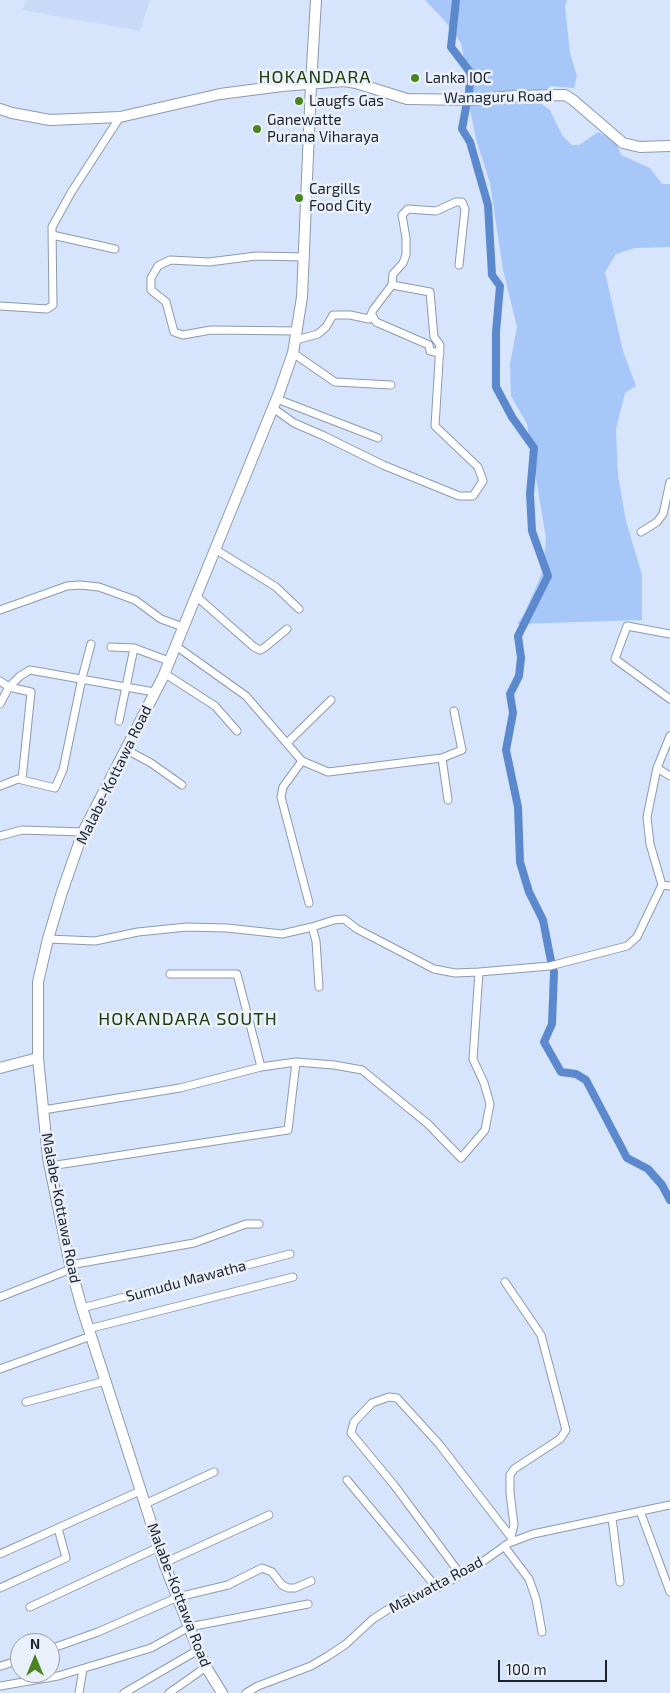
<!DOCTYPE html>
<style>
body{margin:0}
#map{position:relative;width:670px;height:1693px;overflow:hidden;background:#d6e5fc;font-family:"Exo 2",sans-serif}
canvas{display:block}
.north{position:absolute;left:10px;top:1633px;width:50px;height:50px;box-sizing:border-box;background:#ebf1fb;border:1px solid #999ea8;border-radius:50%;rotate:0deg;font-size:14px;font-weight:700;line-height:20px;text-align:center;color:#1d222b}
.north::after{content:'';display:block;margin:auto;width:18px;height:22px;background:#49841f;clip-path:polygon(50% 0,100% 100%,50% 72%,0 100%)}
.scale{position:absolute;left:498px;top:1660px;width:109px;height:22px;box-sizing:border-box;border:2px solid #1d222b;border-top:0;padding-left:6px;font-size:15px;line-height:18px;white-space:nowrap;color:#1d222b;-webkit-text-stroke:4px #ebf1fb;paint-order:stroke}
</style>
<div id="map">
<canvas width="670" height="1693"></canvas>
<div class="north">N</div>
<div class="scale">100 m</div>
</div>
<script>
const g = document.querySelector('canvas').getContext('2d');
g.lineJoin = 'round';
function paint(path, color) { g.fillStyle = color; g.fill(path, 'evenodd'); }
const shape = rows => new Path2D(rows.map(r => 'M' + r).join(''));
function strokePath(path, color, width, dash) { g.strokeStyle = color; g.lineWidth = width; g.lineCap = dash ? 'butt' : 'round'; g.setLineDash(dash || []); g.stroke(path); }
function label(font, color, halo, rows, align = 'center') {
  g.font = font + ' "Exo 2",sans-serif'; g.lineWidth = 5; g.setLineDash([]); g.textBaseline = 'middle'; g.strokeStyle = halo; g.fillStyle = color; for (const [text, x, y, turn = 0] of rows) {
    g.save(); g.translate(x, y); g.rotate((+turn || 0) * Math.PI / 180); g.textAlign = isNaN(turn) ? turn : align; if (halo) g.strokeText(text, 0, 0); g.fillText(text, 0, 0); g.restore();
  }
}
paint(shape([
 [27,0,150,0,140,31,22,10]
]), '#c8daf7');
paint(shape([
 [425,0,567,0,565,6,570,53,577,76,574,88,550,86,543,99,543,105,550,110,562,135,572,145,579,145,598,132,616,141,621,155,650,168,662,184,670,184,670,247,635,248,616,254,605,272,623,351,636,386,625,393,616,429,618,476,626,521,642,575,642,620,517,624,524,614,543,571,546,538,527,424,511,396,510,364,517,327,503,270,490,183,476,139,466,90,467,76,461,43,445,21]
]), '#a7c7f9');
strokePath(shape([
 [456,0,451,47,470,72,469,95],
 [466,107,462,129,470,142,488,205,492,275,500,286,496,332,496,387,512,417,534,448,530,494,532,531,548,576,518,636,521,658,519,676,510,694,513,713,506,750,518,807,520,862,529,892,543,920,551,961],
 [554,972,552,1024,544,1042,561,1072,576,1074,586,1080,627,1158,648,1169,662,1185,670,1200]
]), '#5c89cd', 8);
const street = shape([
 [52,235,115,249],
 [0,306,47,309,53,305,52,227,72,191,120,117],
 [372,315,376,322,429,345,430,351,440,353],
 [298,331,211,330,183,335,174,332,166,302,151,290,151,278,158,266,170,260,209,262,256,256,305,257],
 [296,340,318,334,326,327,333,315,350,315,369,319,373,310,392,285,393,274,403,263,406,255,406,238,402,215,408,209,436,211,456,202,462,202,465,209,459,265],
 [293,353,335,382,391,385],
 [277,399,378,438],
 [273,408,294,423,324,436,383,465,459,496,473,496,483,481,478,467,435,426,440,345,434,337,430,292,392,285],
 [641,532,657,522,663,514,670,482],
 [215,549,276,587,299,609],
 [196,596,254,647,260,650,264,648,287,629],
 [0,610,67,586,80,585,99,587,135,600,161,619,183,627],
 [670,634,627,626,615,659,670,699],
 [176,646,246,696,302,761,328,772,442,758,462,750,454,711],
 [111,647,134,648,169,661],
 [164,673,215,706,237,731],
 [0,681,9,687,31,692,22,780],
 [0,704,9,687,20,676,30,670,154,692],
 [119,721,134,648],
 [670,736,657,768,670,776],
 [287,743,331,700],
 [125,749,151,763,182,785],
 [442,758,448,800],
 [302,761,283,787,281,797,309,903],
 [0,786,18,779,55,788,63,770,82,678,91,644],
 [0,836,22,830,83,832],
 [662,885,670,886],
 [312,927,316,941,319,987],
 [48,939,95,941,138,932,187,927,227,928,282,934,312,927,334,920,344,919,357,929,434,969,455,973,479,972],
 [261,1067,296,1062],
 [43,1110,180,1088,261,1067,237,974,170,974],
 [50,1166,288,1130,296,1062,334,1065,362,1070,428,1124,461,1158,485,1130,490,1104,484,1083,473,1059,479,972,550,966,627,946,637,937,662,885,650,844,647,817,657,768],
 [70,1265,194,1243,246,1224,259,1224],
 [505,1282,541,1335,566,1430,560,1439,514,1469,510,1475,510,1493,514,1525,511,1536],
 [0,1297,71,1269],
 [82,1308,290,1254],
 [88,1329,293,1277],
 [0,1369,91,1336],
 [26,1402,105,1381],
 [347,1480,437,1588],
 [145,1504,214,1472],
 [640,1511,670,1592],
 [612,1518,620,1582],
 [504,1546,529,1579,536,1599,542,1632],
 [0,1554,58,1528],
 [164,1563,269,1515],
 [461,1575,394,1485,351,1433,354,1422,372,1403,389,1397,397,1398,439,1444,514,1541],
 [0,1588,66,1558,58,1528,140,1491],
 [30,1607,159,1547],
 [50,1649,98,1632,178,1597,228,1585,262,1568,272,1572,282,1585,288,1588,295,1588,311,1581],
 [1,1666,20,1660],
 [0,1686,58,1676,151,1648,189,1627,308,1604],
 [79,1693,83,1669],
 [124,1693,198,1650],
 [169,1693,206,1667],
 [246,1693,258,1686,311,1666,328,1656,346,1644,373,1619,401,1601,437,1588,475,1567,509,1543,533,1534,670,1505]
]);
const secondary = shape([
 [0,109,12,113,50,120,120,117,220,94,282,86,344,81,356,83,407,99,470,100,514,96,565,95,573,100,623,143,640,147,670,146],
 [0,1068,38,1058],
 [222,1693,206,1667,198,1650,164,1563,82,1308,70,1265,48,1158,38,1058,38,982,48,939,62,892,83,832,163,677,279,393,293,353,302,297,311,84,316,0]
]);
strokePath(street, '#8c9aaf', 9);
strokePath(secondary, '#8c9aaf', 12);
strokePath(street, '#fff', 7);
strokePath(secondary, '#fff', 10);
for (const [x, y, r, color] of [
 [415,78,5,"#49841f"],
 [299,101,5,"#49841f"],
 [257,129,5,"#49841f"],
 [299,198,5,"#49841f"]
]) { const dot = new Path2D(); dot.arc(x, y, r, 0, 2 * Math.PI); g.fillStyle = color; g.fill(dot); strokePath(dot, '#ebf1fb', 2); }
label('15px', '#1d222b', '#ebf1fb', [
 ["Lanka IOC",425,78],
 ["Laugfs Gas",309,101],
 ["Ganewatte",267,120],
 ["Purana Viharaya",267,137],
 ["Cargills",309,189],
 ["Food City",309,206]
], 'left');
label('15px', '#1d222b', '#ebf1fb', [
 ["Wanaguru Road",498,97,-1],
 ["Malabe-Kottawa Road",114,775,-64],
 ["Malabe-Kottawa Road",61,1208,79],
 ["Sumudu Mawatha",186,1281,-15],
 ["Malwatta Road",436,1585,-28],
 ["Malabe-Kottawa Road",179,1595,69]
]);
g.letterSpacing = '1px';
label('18px', '#213d0e', '#ebf1fb', [
 ["HOKANDARA",315,77],
 ["HOKANDARA SOUTH",188,1019]
]);
g.letterSpacing = '0px';
</script>
